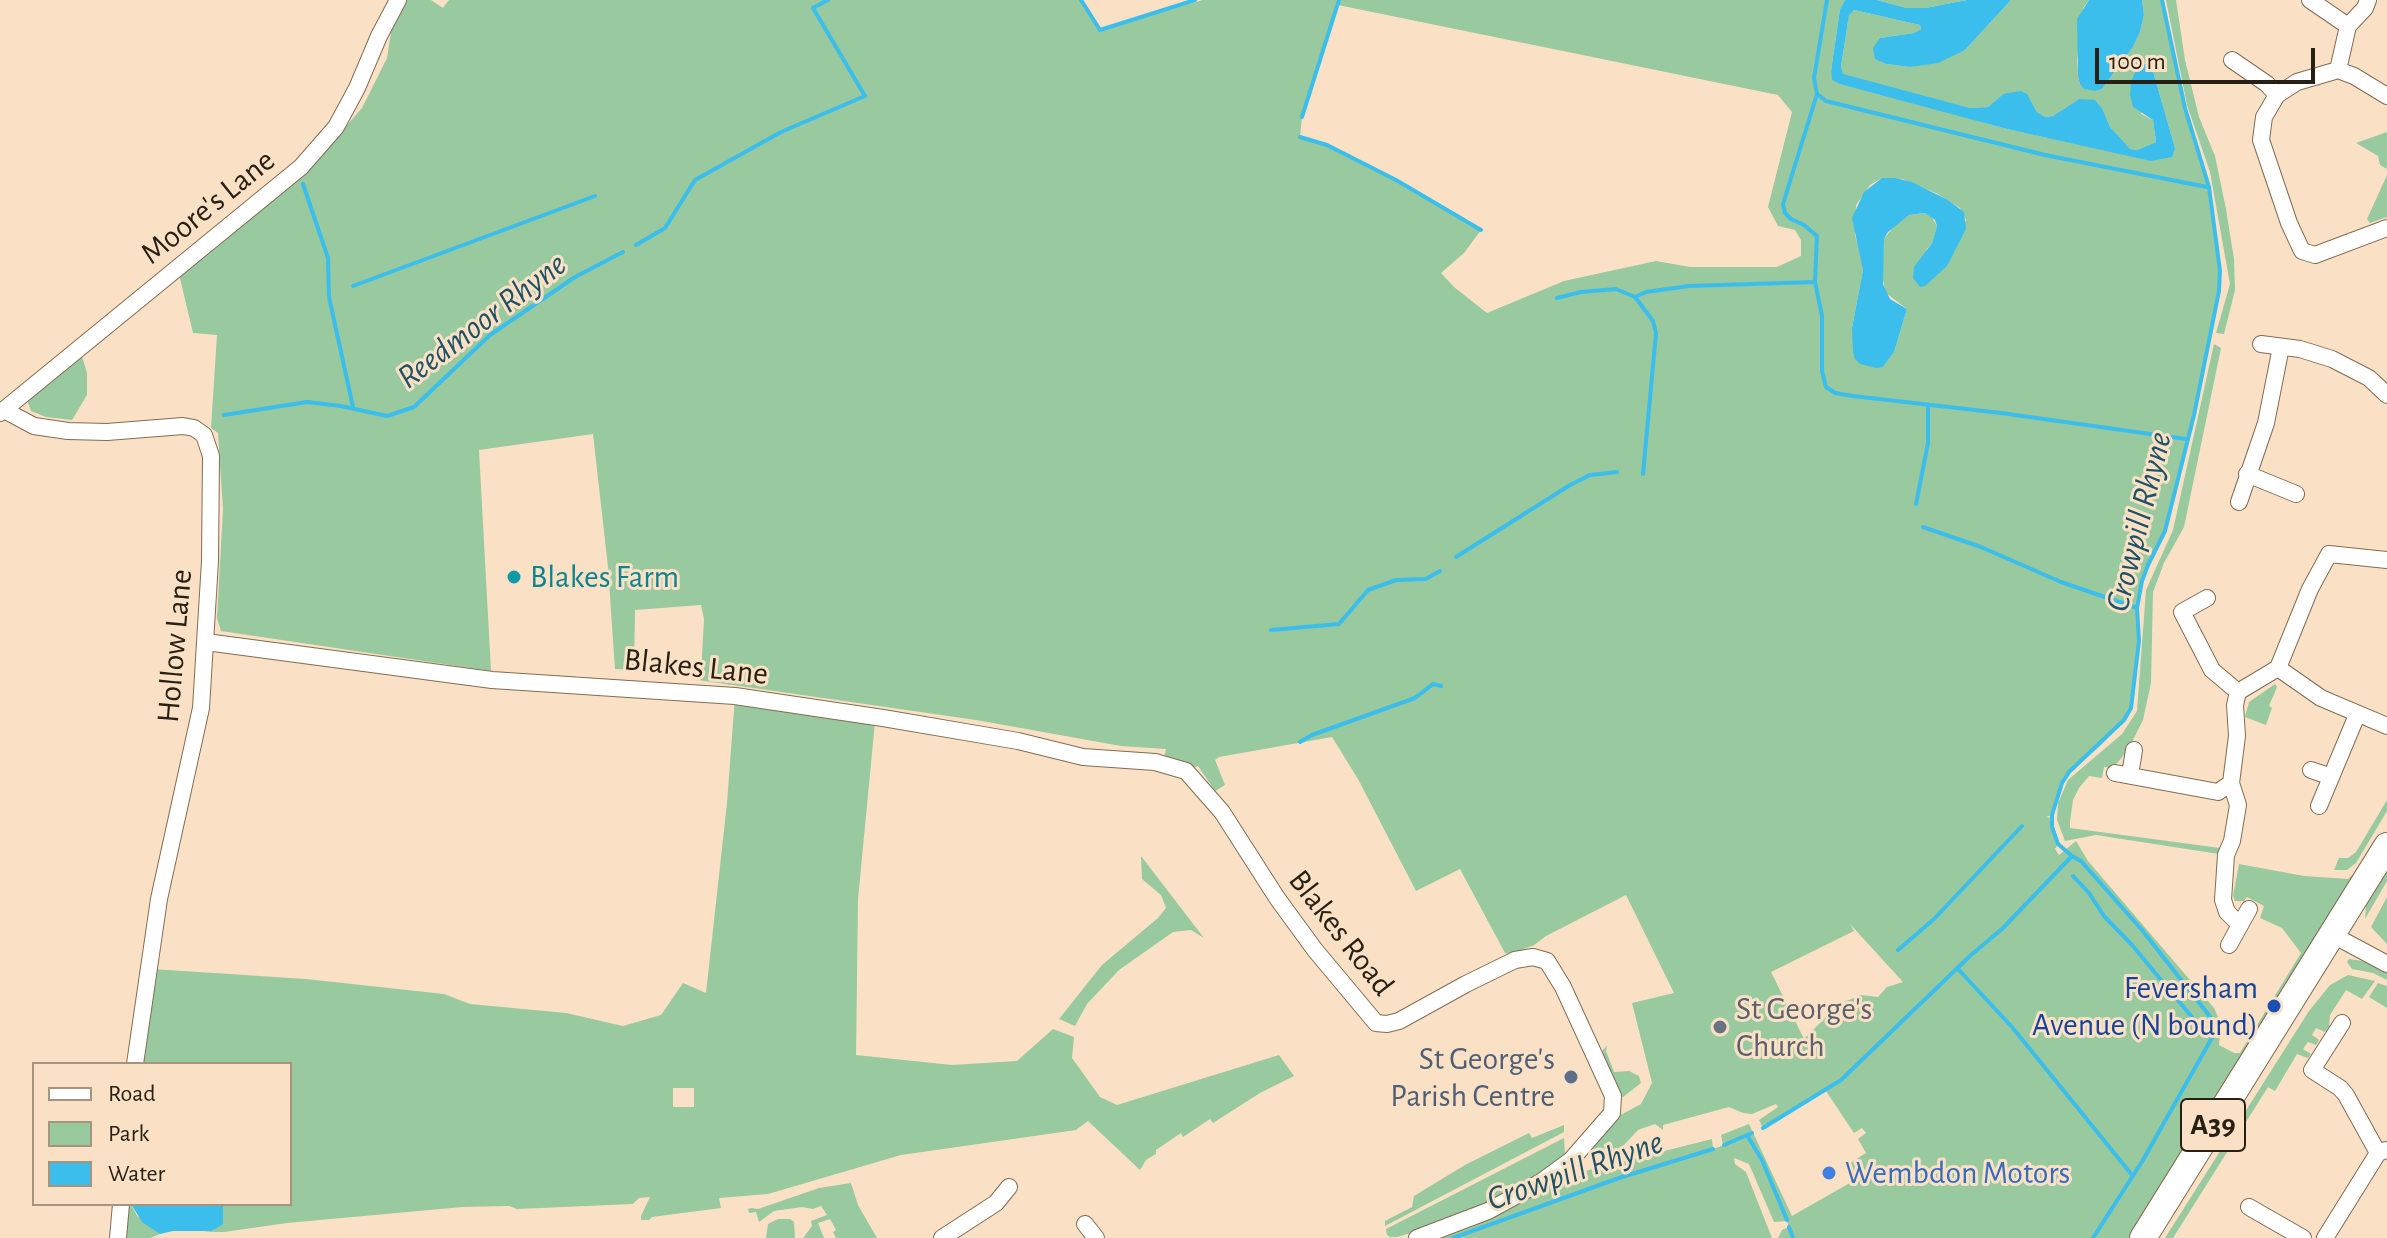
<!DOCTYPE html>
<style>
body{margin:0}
#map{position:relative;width:2387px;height:1238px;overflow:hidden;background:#fae1c5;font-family:"Alegreya Sans",sans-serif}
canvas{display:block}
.legend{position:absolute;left:32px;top:1062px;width:260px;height:144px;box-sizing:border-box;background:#fae1c5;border:2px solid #a6947f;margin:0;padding:10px 14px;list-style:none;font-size:24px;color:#292015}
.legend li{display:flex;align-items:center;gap:16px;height:40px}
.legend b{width:40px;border:2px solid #a6947f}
.scale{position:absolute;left:2095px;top:48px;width:220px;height:36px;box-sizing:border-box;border:4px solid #292015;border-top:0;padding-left:10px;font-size:24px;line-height:28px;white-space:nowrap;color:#292015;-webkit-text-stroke:6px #fae1c5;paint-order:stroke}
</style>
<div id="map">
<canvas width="2387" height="1238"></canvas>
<ul class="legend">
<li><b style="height:10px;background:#fff"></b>Road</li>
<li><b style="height:22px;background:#98c99f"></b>Park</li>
<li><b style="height:22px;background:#3bbeec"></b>Water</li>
</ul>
<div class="scale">100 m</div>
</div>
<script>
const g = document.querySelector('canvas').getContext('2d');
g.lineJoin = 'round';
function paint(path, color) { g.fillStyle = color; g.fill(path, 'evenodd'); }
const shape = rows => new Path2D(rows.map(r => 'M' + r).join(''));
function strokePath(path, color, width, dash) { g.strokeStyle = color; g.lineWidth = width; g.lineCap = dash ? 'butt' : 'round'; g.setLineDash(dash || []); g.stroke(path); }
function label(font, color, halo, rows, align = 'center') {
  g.font = font + ' "Alegreya Sans",sans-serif'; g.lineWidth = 6; g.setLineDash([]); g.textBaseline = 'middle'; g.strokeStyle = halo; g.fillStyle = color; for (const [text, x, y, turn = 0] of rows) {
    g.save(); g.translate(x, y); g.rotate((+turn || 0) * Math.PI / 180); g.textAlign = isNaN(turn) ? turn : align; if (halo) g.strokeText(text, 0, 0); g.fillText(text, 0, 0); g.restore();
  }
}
paint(shape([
 [405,0,431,0,443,8,449,0,1081,0,1100,30,1203,0,1845,0,1840,9,1831,71,1833,80,2007,129,2151,160,2175,148,2151,64,2141,114,2153,120,2156,142,2137,150,2130,149,2122,142,2110,127,2103,110,2079,99,2053,116,2045,117,2037,112,2031,101,2003,94,1988,107,1970,108,1849,78,1843,75,1841,68,1849,14,1854,10,1920,25,1921,29,1914,33,1880,38,1876,59,1886,64,1911,67,1965,50,2011,0,2089,0,2083,8,2077,59,2078,76,2080,84,2096,91,2102,89,2133,47,2140,32,2144,15,2142,0,2162,0,2185,108,2209,187,2218,252,2219,291,2194,415,2165,531,2148,565,2142,581,2137,608,2139,641,2131,708,2124,720,2101,745,2069,772,2062,783,2052,815,2046,817,2052,818,2058,844,2055,849,2059,855,2076,841,2088,861,2214,1008,2221,1023,2219,1045,2234,1053,2240,1053,2301,953,2282,928,2260,918,2264,906,2247,897,2244,901,2235,901,2233,896,2239,864,2304,876,2348,879,2360,868,2133,1238,1778,1238,1782,1230,1789,1227,1787,1221,1774,1222,1749,1164,1734,1158,1735,1164,1746,1172,1772,1238,1433,1238,1585,1171,1712,1139,1713,1149,1719,1147,1723,1145,1721,1135,1749,1124,1792,1216,1855,1180,1847,1165,1866,1153,1858,1139,1866,1133,1862,1128,1854,1133,1826,1091,1763,1128,1759,1120,1778,1107,1776,1104,1752,1114,1743,1113,1729,1107,1663,1125,1663,1130,1655,1124,1638,1130,1621,1148,1594,1155,1590,1146,1615,1118,1641,1104,1652,1083,1632,1003,1674,993,1626,895,1546,936,1534,945,1511,954,1505,953,1460,869,1416,891,1358,779,1332,737,1219,757,1215,760,1225,785,1215,791,1198,766,1191,768,1184,762,1164,758,1166,749,1121,746,976,720,698,680,701,672,704,619,701,605,635,610,634,670,615,669,608,567,593,434,479,450,491,671,221,631,217,618,223,509,218,433,211,428,217,335,193,333,179,274,305,173,362,108,387,58,393,20],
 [1338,5,1778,95,1792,112,1768,207,1778,226,1795,230,1801,240,1801,256,1777,267,1690,267,1656,261,1564,281,1487,313,1454,287,1441,273,1464,253,1481,230,1396,180,1327,145,1300,137,1302,117],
 [1882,178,1902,179,1936,193,1960,208,1966,220,1947,266,1926,250,1932,243,1937,226,1931,216,1925,213,1909,215,1894,226,1884,239,1882,276,1886,293,1907,309,1894,352,1883,367,1865,364,1852,328,1863,270,1862,259,1855,235,1856,205,1870,185],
 [1850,924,1903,982,1887,987,1878,997,1861,995,1839,1004,1804,1039,1771,972,1854,931],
 [1877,0,1967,0,1925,8,1907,8],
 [2166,0,2176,0,2185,60,2199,117,2215,156,2226,209,2234,259,2235,290,2224,334,2216,333,2230,284,2210,172,2187,105],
 [2387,132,2387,169,2380,165,2378,156,2356,143],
 [2387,175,2387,217,2370,223,2367,219],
 [2214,344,2221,348,2184,527,2164,563,2153,592,2151,683,2143,720,2128,750,2113,768,2104,767,2102,778,2089,776,2079,788,2073,800,2070,822,2070,828,2220,848,2219,854,2096,835,2065,841,2057,820,2058,803,2068,780,2122,734,2137,711,2146,590,2173,530],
 [81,353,87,373,87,395,72,420,46,417,31,411,27,400],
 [2275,684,2277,687,2269,706,2272,708,2266,725,2245,717,2249,702],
 [735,696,875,722,858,899,856,1055,952,1065,1017,1061,1053,1029,1074,1037,1072,1058,1100,1097,1117,1105,1279,1055,1294,1076,1260,1093,1213,1123,1210,1119,1183,1137,1181,1133,1156,1150,1156,1154,1146,1160,1140,1170,1088,1121,1076,1130,901,1155,768,1194,719,1198,721,1208,652,1217,649,1220,641,1220,641,1216,650,1197,639,1198,633,1204,517,1209,509,1206,462,1207,287,1223,224,1232,203,1232,213,1231,223,1220,223,1204,290,1204,290,1064,140,1064,152,969,306,979,444,994,470,1004,566,1013,623,1026,661,1015,683,983,706,993,727,803],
 [673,1088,694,1088,694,1107,673,1107],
 [2387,800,2387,811,2356,863,2347,870,2334,870,2339,858,2348,858,2356,852],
 [1141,856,1204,938,1191,930,1173,932,1119,970,1087,1004,1075,1026,1059,1019,1102,965,1158,918,1166,908,1161,895,1142,879],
 [2387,871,2387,881,2365,919,2366,905],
 [2387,897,2387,944,2371,927],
 [2349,959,2363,961,2387,973,2387,980,2373,973,2352,969,2347,962],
 [2348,975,2375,981,2362,999,2346,990,2330,1015,2329,1027,2325,1032,2316,1028,2312,1035,2319,1040,2316,1045,2308,1042,2303,1049,2311,1054,2308,1058,2297,1054,2275,1091,2268,1087,2173,1238,2165,1238,2309,1011,2330,985],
 [2378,983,2387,986,2387,1008,2369,997],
 [1607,1045,1606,1051,1614,1072,1629,1071,1639,1076,1641,1083,1623,1097,1620,1096,1601,1053],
 [1564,1125,1564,1132,1385,1226,1385,1221,1412,1207,1414,1196,1465,1165,1529,1133,1532,1138],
 [1564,1138,1565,1154,1546,1171,1507,1195,1428,1228,1397,1237,1390,1237,1387,1235,1386,1229],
 [851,1183,858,1205,877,1238,836,1238,833,1232,836,1230,830,1219,818,1223,824,1238,803,1238,812,1226,811,1221,827,1215,821,1206,813,1209,802,1207,774,1211,759,1222,756,1212,749,1213,748,1209,751,1208,758,1209,819,1188],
 [127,1204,131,1204,137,1216,160,1234,150,1238,124,1238],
 [778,1219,790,1219,794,1222,795,1238,766,1238,768,1224]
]), '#98c99f');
paint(shape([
 [1845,0,1877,0,1907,8,1925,8,1967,0,2011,0,1965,50,1938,63,1910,67,1886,64,1875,59,1873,48,1880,38,1914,33,1921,29,1920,25,1854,10,1849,15,1841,67,1843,74,1970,108,1988,107,2003,94,2021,91,2027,94,2037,112,2045,117,2053,116,2079,99,2095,100,2103,110,2110,127,2130,149,2137,150,2156,142,2153,120,2133,107,2130,95,2131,82,2136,70,2140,64,2151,64,2175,148,2172,157,2151,161,2007,129,1840,84,1832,80,1831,71,1840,9],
 [2089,0,2142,0,2144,15,2140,32,2133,47,2102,89,2096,91,2084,89,2080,84,2078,76,2077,19],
 [1882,178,1895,178,1912,182,1948,200,1964,212,1966,229,1947,266,1925,286,1920,287,1913,278,1914,267,1932,243,1937,226,1935,220,1925,213,1909,215,1888,232,1884,239,1883,284,1890,299,1907,309,1894,352,1883,367,1876,368,1860,364,1855,359,1853,352,1852,328,1863,270,1852,218,1864,192],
 [131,1204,223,1204,223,1224,212,1231,173,1231,160,1234,142,1222]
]), '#3bbeec');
strokePath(shape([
 [1081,0,1100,30,1195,0],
 [1827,0,1814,78,1817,94,1826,101,2045,155,2207,187],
 [1817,94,1783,204,1785,213,1791,219,1804,225,1817,236,1815,282,1822,316,1822,371,1826,387,1835,393,1853,396,2001,413,2186,439],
 [1302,117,1339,0],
 [1300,137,1327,145,1396,180,1481,230],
 [303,184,328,258,329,297,353,407],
 [636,245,665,228,695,180,781,132,865,96,813,8,828,0],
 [353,286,595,196],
 [1635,297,1646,292,1689,286,1815,282],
 [1557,298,1581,292,1616,289,1635,297,1653,321,1656,333,1643,474],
 [224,415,307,402,341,406,387,416,414,407,490,335,575,277,623,252],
 [1916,504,1928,443,1928,404],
 [1923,527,1981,547,2061,582,2137,608],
 [1456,557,1570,485,1590,475,1617,472],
 [1271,630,1339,624,1368,590,1396,580,1426,579,1440,571],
 [1300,742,1312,735,1415,698,1433,684,1441,686],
 [2072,856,2081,861,2142,930,2215,1023,2213,1036,2143,1160,2093,1238],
 [2073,876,2089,893,2104,916,2132,945,2201,1028],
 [1898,950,1934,919,2022,826],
 [1958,969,2012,1027,2132,1175],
 [1763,1128,1841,1080,1971,955,2002,929,2072,856,2058,844,2052,827,2052,815,2062,783,2069,772,2124,720,2131,708,2139,641,2137,608,2142,581,2148,565,2165,531,2194,415,2219,291,2220,271,2209,187,2185,108,2162,0],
 [1747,1135,1762,1160,1787,1220],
 [1724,1145,1752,1133],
 [1789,1227,1793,1238],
 [1453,1238,1619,1178,1713,1149]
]), '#3bbeec', 4);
const minor = shape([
 [2310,0,2348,26,2338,70],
 [2348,26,2365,8,2368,0],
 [2232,60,2267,84,2277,95,2264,117,2261,140,2289,223,2302,251,2315,255,2387,228],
 [2277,95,2297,82,2338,70,2354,76,2387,96],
 [2261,344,2300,349,2332,359,2369,378,2387,395],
 [4,410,34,426,68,431,107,432,183,426,194,428,204,435,211,456,210,561,201,708,159,899,135,1064],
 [0,413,301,167,336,127,357,88,379,36,398,0],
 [2247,474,2296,494],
 [2239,502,2266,423,2281,347],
 [2207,598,2182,612,2212,670,2238,692],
 [206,642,492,680,735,696,883,718,1018,741,1083,757,1155,762,1186,771,1222,812,1277,898,1315,950,1376,1023,1387,1024,1399,1021,1466,984,1515,960,1533,957,1547,961,1563,987,1613,1096,1612,1113,1571,1160,1541,1182,1488,1211,1417,1238],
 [2278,668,2321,698,2387,726],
 [2311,770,2329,776],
 [2115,773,2218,792,2231,783],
 [2130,775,2134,750],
 [2319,806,2357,715],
 [2240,925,2227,912,2223,900,2226,855,2232,841,2238,805,2231,783,2237,736,2235,705,2238,692,2278,668,2310,589,2329,554,2387,560],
 [2331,934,2387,964],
 [2229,945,2249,909],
 [2342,1023,2312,1070,2340,1088,2346,1095,2378,1153],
 [2249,1207,2303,1238],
 [1085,1224,1096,1238],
 [118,1238,121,1204],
 [942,1238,996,1203,1009,1187],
 [2325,1238,2378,1153,2386,1150]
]);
const primary = shape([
 [2143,1238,2387,846]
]);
strokePath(minor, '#826c53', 18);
strokePath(primary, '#826c53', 28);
strokePath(minor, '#fff', 16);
strokePath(primary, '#fff', 26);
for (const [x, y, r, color] of [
 [514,577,8,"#0f9aa8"],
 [2274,1006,8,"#1a4fb4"],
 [1720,1027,8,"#6b7280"],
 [1571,1077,8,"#5c6f8a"],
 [1829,1173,8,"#3f7fe0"]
]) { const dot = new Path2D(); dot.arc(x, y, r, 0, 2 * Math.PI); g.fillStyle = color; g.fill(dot); strokePath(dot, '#fae1c5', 3); }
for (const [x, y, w] of [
 [2213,1125,64]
]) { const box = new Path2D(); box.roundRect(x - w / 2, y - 26, w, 52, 6); g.fillStyle = '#fae1c5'; g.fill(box); strokePath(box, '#292015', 2); }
label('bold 30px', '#292015', null, [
 ["A39",2213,1125]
]);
label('32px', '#292015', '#fae1c5', [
 ["Moore's Lane",208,207,-39],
 ["Hollow Lane",175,646,-85],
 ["Blakes Lane",696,667,6],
 ["Blakes Road",1341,933,52]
]);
label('32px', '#0d838f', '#fae1c5', [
 ["Blakes Farm",530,577]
], 'left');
label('32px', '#164399', '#fae1c5', [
 ["Feversham",2258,988],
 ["Avenue (N bound)",2258,1025]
], 'right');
label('32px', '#5b616d', '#fae1c5', [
 ["St George's",1736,1009],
 ["Church",1736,1046]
], 'left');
label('32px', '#4e5e75', '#fae1c5', [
 ["St George's",1555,1059],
 ["Parish Centre",1555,1096]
], 'right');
label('32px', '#366cbe', '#fae1c5', [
 ["Wembdon Motors",1845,1173]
], 'left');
label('italic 34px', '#1f5266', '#fae1c5', [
 ["Reedmoor Rhyne",482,321,-37],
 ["Crowpill Rhyne",2139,522,-76],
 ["Crowpill Rhyne",1575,1171,-19]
]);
</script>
